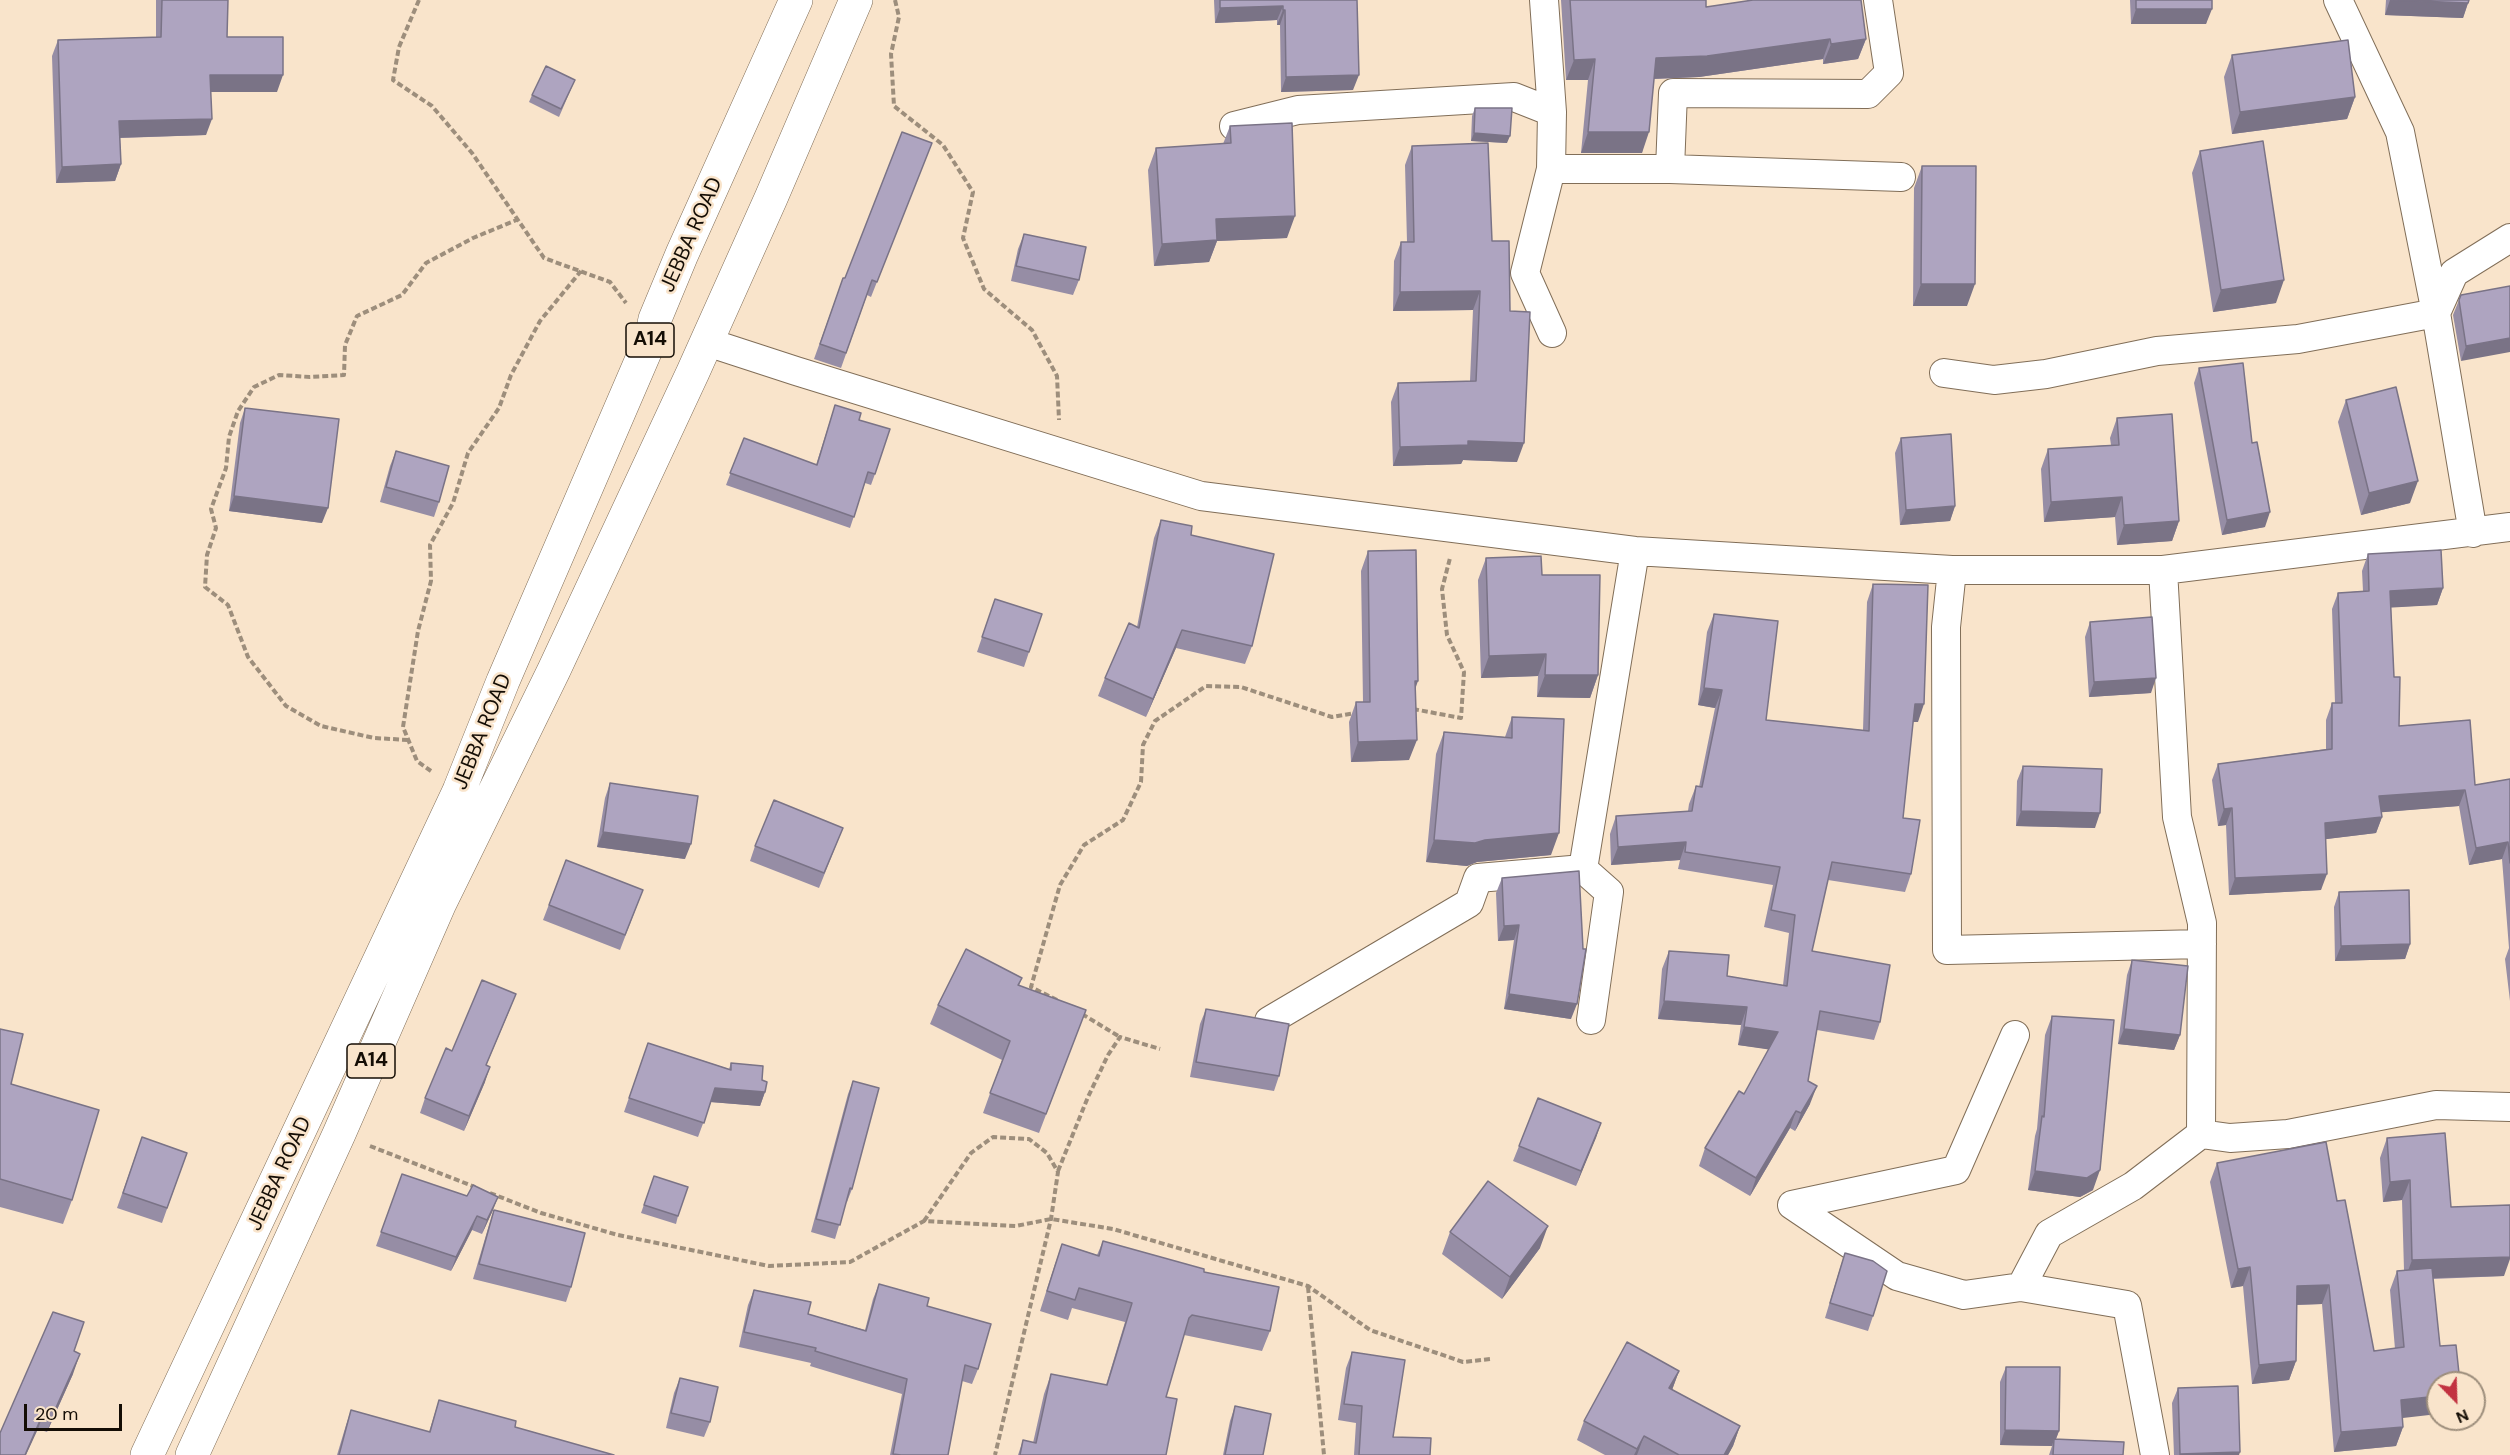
<!DOCTYPE html>
<style>
body{margin:0}
#map{position:relative;width:2510px;height:1455px;overflow:hidden;background:#f9e4cb;font-family:"DM Sans",sans-serif}
canvas{display:block}
.north{position:absolute;left:2426px;top:1371px;width:60px;height:60px;box-sizing:border-box;background:#f9e4cb;border:2px solid #9d8e7c;border-radius:50%;rotate:157deg;font-size:16px;font-weight:700;line-height:24px;text-align:center;color:#140d05}
.north::after{content:'';display:block;margin:auto;width:21px;height:27px;background:#c23240;clip-path:polygon(50% 0,100% 100%,50% 72%,0 100%)}
.scale{position:absolute;left:24px;top:1404px;width:98px;height:27px;box-sizing:border-box;border:3px solid #140d05;border-top:0;padding-left:8px;font-size:18px;line-height:21px;white-space:nowrap;color:#140d05;-webkit-text-stroke:4px #f9e4cb;paint-order:stroke}
</style>
<div id="map">
<canvas width="2510" height="1455"></canvas>
<div class="north">N</div>
<div class="scale">20 m</div>
</div>
<script>
const g = document.querySelector('canvas').getContext('2d');
g.lineJoin = 'round';
const shape = rows => new Path2D(rows.map(r => 'M' + r).join(''));
function strokePath(path, color, width, dash) { g.strokeStyle = color; g.lineWidth = width; g.lineCap = dash ? 'butt' : 'round'; g.setLineDash(dash || []); g.stroke(path); }
function paint(path, color) { g.fillStyle = color; g.fill(path, 'evenodd'); }
function label(font, color, halo, rows, align = 'center') {
  g.font = font + ' "DM Sans",sans-serif'; g.lineWidth = 5; g.setLineDash([]); g.textBaseline = 'middle'; g.strokeStyle = halo; g.fillStyle = color; for (const [text, x, y, turn = 0] of rows) {
    g.save(); g.translate(x, y); g.rotate((+turn || 0) * Math.PI / 180); g.textAlign = isNaN(turn) ? turn : align; if (halo) g.strokeText(text, 0, 0); g.fillText(text, 0, 0); g.restore();
  }
}
const minor = shape([
 [1544,0,1552,112],
 [1878,0,1889,73,1868,94,1673,93,1670,169,1901,177],
 [2338,0,2400,132,2436,313,2473,533],
 [1234,126,1298,110,1514,97,1552,112,1551,169],
 [1552,333,1525,273,1551,169,1670,169],
 [707,342,796,371,1201,496,1635,551,1952,570,2163,570,2510,527],
 [1944,373,1994,380,2046,374,2157,351,2298,339,2436,313,2454,273,2510,238],
 [1952,570,1946,627,1947,950,2202,944],
 [2163,570,2177,817,2202,923,2201,1134,2230,1138,2288,1134,2436,1105,2510,1107],
 [1591,1020,1609,892,1583,869,1635,551],
 [1269,1021,1469,903,1478,878,1583,869],
 [2015,1035,1956,1170,1792,1205,1897,1276,1964,1295,2021,1287,2049,1234,2133,1186,2201,1134],
 [2021,1287,2127,1305,2155,1455]
]);
const trunk = shape([
 [147,1455,459,791,503,681,651,338,655,319,682,254,796,0],
 [192,1455,339,1134,440,903,554,670,693,372,771,198,856,0]
]);
strokePath(minor, '#816e58', 30);
strokePath(trunk, '#816e58', 34);
strokePath(shape([
 [419,0,399,47,393,80,432,106,472,153,544,258,610,282,626,303],
 [895,0,899,17,891,54,894,106,943,145,973,192,963,238,984,289,1032,330,1057,376,1059,420],
 [1413,709,1461,718,1464,672,1447,635,1442,589,1450,558],
 [408,740,374,738,321,726,286,706,248,657,228,605,205,587,207,555,216,528,211,509,226,468,229,437,238,411,254,387,279,375,310,377,344,375,345,345,357,316,402,295,426,263,473,238,519,219],
 [431,771,417,761,403,727,418,631,431,581,430,545,453,503,468,453,499,408,511,375,540,321,581,271],
 [1057,1000,1031,987,1060,885,1084,845,1123,820,1141,782,1143,745,1155,721,1206,686,1241,687,1332,717,1355,713],
 [1082,1014,1120,1037],
 [370,1146,475,1187],
 [1058,1171,1088,1097,1108,1055,1120,1037,1160,1049],
 [490,1193,541,1213,618,1235,769,1266,850,1262,924,1221,1016,1226,1051,1219,1113,1229,1308,1286,1370,1330,1463,1362,1491,1359],
 [924,1221,971,1153,993,1137,1029,1139,1047,1153,1058,1172,1051,1219,995,1455],
 [1308,1287,1324,1455]
]), '#9d8e7c', 4, [6, 3]);
strokePath(minor, '#fff', 28);
strokePath(trunk, '#fff', 33);
paint(shape([
 [156,0,228,0,227,37,277,92,211,92,206,135,120,138,121,164,115,181,56,183,52,56,58,40,156,37],
 [1214,0,1357,0,1353,90,1281,92,1280,25,1277,25,1277,20,1215,23],
 [1561,0,1706,0,1706,7,1866,39,1858,59,1823,64,1823,59,1699,77,1654,79,1642,153,1581,153,1588,80,1566,80],
 [2130,0,2212,0,2206,24,2131,24],
 [2386,0,2469,0,2463,18,2385,15],
 [2232,55,2355,97,2347,119,2232,134,2224,77],
 [575,80,559,117,529,102,532,95],
 [1475,108,1507,143,1471,141,1472,116],
 [1230,126,1287,238,1217,241,1209,262,1154,266,1148,170,1156,148,1223,144],
 [1412,146,1492,241,1510,311,1517,462,1463,460,1461,464,1393,466,1391,402,1398,383,1470,381,1473,310,1393,311,1394,261,1401,242,1407,242,1405,165],
 [2200,151,2276,303,2213,312,2192,173],
 [926,158,871,297,867,295,841,368,814,359,843,278,845,278],
 [1922,166,1967,306,1913,306,1914,188],
 [1024,234,1079,280,1073,295,1011,281,1018,249],
 [2510,286,2461,361,2453,315,2459,300],
 [2199,368,2252,443,2265,527,2222,535,2194,383],
 [2346,400,2410,503,2361,515,2338,422],
 [835,405,859,420,875,474,871,485,865,483,850,528,726,485,744,438,816,465],
 [245,408,322,523,229,511,240,423],
 [2117,418,2179,521,2172,541,2117,545,2115,517,2044,522,2041,469,2048,449,2111,445,2110,438],
 [1901,438,1955,506,1950,521,1900,525,1895,453],
 [396,451,439,502,434,517,380,502,390,466],
 [1161,520,1191,535,1252,646,1245,664,1176,648,1146,717,1098,696,1105,678,1137,627,1154,538],
 [1368,551,1409,760,1351,762,1349,722,1356,702,1363,702,1361,571],
 [2368,554,2443,588,2437,605,2391,607,2394,677,2399,726,2475,785,2510,779,2510,1001,2505,959,2509,948,2502,859,2469,865,2459,806,2381,812,2382,817,2376,833,2326,839,2321,890,2229,895,2226,825,2218,826,2212,780,2218,764,2326,749,2326,720,2332,703,2335,703,2332,609,2338,593,2363,591,2362,571],
 [1486,558,1542,575,1598,675,1590,698,1537,697,1538,676,1481,678,1478,580],
 [1873,584,1918,722,1913,722,1903,818,1911,874,1905,892,1828,880,1812,951,1880,1022,1874,1040,1817,1030,1808,1081,1810,1104,1795,1131,1790,1128,1750,1196,1699,1166,1705,1148,1744,1094,1769,1049,1738,1045,1741,1025,1658,1019,1662,969,1669,951,1727,976,1783,985,1789,933,1764,927,1773,885,1678,869,1680,860,1611,865,1610,834,1616,816,1688,811,1689,804,1696,786,1699,787,1715,708,1698,705,1707,632,1714,614,1766,720,1863,730,1867,602],
 [995,599,1029,652,1024,667,977,652],
 [2090,622,2151,693,2089,697,2085,637],
 [1512,717,1551,855,1477,862,1467,866,1426,862,1436,754,1444,732,1505,737],
 [2023,766,2095,828,2016,826,2017,781],
 [610,783,685,859,597,847,605,798],
 [843,828,819,888,750,861,755,846],
 [566,860,643,890,620,950,543,920],
 [1502,878,1571,1019,1504,1009,1514,940,1498,941,1496,893],
 [2339,892,2410,944,2405,959,2335,961,2334,907],
 [2132,960,2180,1035,2174,1050,2118,1044,2127,975],
 [1022,978,1019,986,1086,1010,1039,1133,983,1113,1002,1060,930,1024,938,1005],
 [510,1009,486,1065,485,1082,464,1131,420,1113,425,1098,452,1051],
 [1206,1009,1279,1076,1274,1091,1190,1077,1200,1024],
 [2052,1016,2093,1190,2080,1197,2028,1190,2035,1136,2037,1129,2045,1035],
 [0,1029,11,1084,72,1200,63,1224,0,1207],
 [648,1043,729,1069,731,1063,762,1080,765,1092,760,1106,711,1102,698,1137,624,1112],
 [853,1081,852,1189,847,1202,846,1202,835,1239,811,1232,848,1094],
 [1601,1123,1576,1186,1513,1161,1519,1146],
 [142,1137,187,1153,162,1223,117,1208],
 [2387,1138,2451,1207,2504,1276,2433,1279,2402,1418,2403,1427,2396,1446,2334,1452,2322,1304,2297,1305,2296,1361,2289,1380,2252,1384,2243,1286,2231,1288,2210,1182,2217,1163,2337,1201,2374,1351,2395,1349,2390,1290,2397,1271,2404,1270,2402,1200,2383,1202,2380,1158],
 [402,1174,493,1210,482,1234,472,1230,451,1271,376,1246],
 [654,1176,678,1216,676,1224,641,1213],
 [494,1210,571,1287,566,1302,473,1279,489,1225],
 [1450,1232,1540,1248,1502,1299,1442,1254],
 [1103,1241,1204,1272,1270,1331,1262,1351,1184,1335,1166,1397,1166,1455,1018,1455,1023,1440,1033,1443,1044,1394,1051,1374,1106,1385,1125,1322,1072,1308,1068,1320,1040,1311,1055,1264,1062,1244,1097,1255],
 [1845,1253,1873,1316,1868,1331,1825,1318,1840,1268],
 [879,1284,927,1306,978,1369,972,1384,962,1381,948,1455,890,1455,902,1394,810,1366,811,1363,739,1347,748,1305,754,1290,808,1314,865,1330,873,1299],
 [74,1351,73,1374,47,1432,38,1429,0,1455],
 [1352,1352,1393,1437,1430,1455,1354,1455,1356,1423,1338,1420,1346,1368],
 [2006,1367,2059,1431,2056,1439,2123,1455,2049,1455,2052,1446,2000,1445,2000,1382],
 [1679,1371,1672,1390,1740,1426,1733,1446,1728,1455,1605,1455,1577,1440,1584,1421],
 [680,1378,710,1422,704,1437,666,1428,674,1393],
 [2178,1388,2239,1455,2174,1455,2172,1403],
 [439,1400,515,1427,614,1455,337,1455,346,1425,351,1410,429,1432],
 [1235,1406,1263,1455,1223,1455,1230,1421]
]), '#968da5');
paint(shape([
 [2390,0,2468,3,2463,18,2385,15],
 [1283,6,1277,20,1215,23,1220,8],
 [2136,9,2212,9,2206,24,2131,24],
 [1283,10,1285,10,1280,25,1277,25],
 [1830,39,1823,59,1699,77,1649,79,1656,58],
 [1866,39,1858,59,1823,64,1831,44],
 [1595,59,1588,80,1566,80,1574,60],
 [210,75,283,75,277,92,204,92],
 [1359,75,1353,90,1281,92,1286,77],
 [2355,97,2347,119,2232,134,2240,112],
 [212,119,206,135,113,138,119,121],
 [1588,132,1649,132,1642,153,1581,153],
 [1474,133,1510,136,1507,143,1471,141],
 [121,164,115,181,56,183,62,167],
 [1295,216,1287,238,1217,241,1209,262,1154,266,1162,244,1216,219],
 [2284,280,2276,303,2213,312,2221,290],
 [1921,284,1975,284,1967,306,1913,306],
 [1480,291,1473,310,1393,311,1400,292],
 [2510,338,2510,352,2461,361,2466,346],
 [1468,441,1524,443,1517,462,1463,460,1461,464,1393,466,1400,447],
 [2418,481,2410,503,2361,515,2369,493],
 [234,496,328,508,322,523,229,511],
 [2122,497,2115,517,2044,522,2051,502],
 [1955,506,1950,521,1900,525,1906,510],
 [2270,512,2265,527,2222,535,2227,520],
 [2179,521,2172,541,2117,545,2124,525],
 [2443,588,2437,605,2384,608,2390,591],
 [1182,630,1176,648,1146,717,1153,699],
 [1546,654,1538,676,1481,678,1489,656],
 [1545,675,1598,675,1590,698,1537,697],
 [2156,678,2151,693,2089,697,2094,682],
 [1415,681,1418,681,1411,701],
 [1704,688,1722,690,1715,708,1698,705],
 [1915,704,1924,704,1918,722,1909,722],
 [1417,740,1409,760,1351,762,1358,742],
 [2465,790,2459,806,2373,813,2379,796],
 [2232,808,2226,825,2218,826,2224,809],
 [2021,811,2100,813,2095,828,2016,826],
 [2382,817,2376,833,2319,840,2325,823],
 [603,832,691,844,685,859,597,847],
 [1559,833,1551,855,1477,862,1467,866,1426,862,1434,840],
 [1686,842,1680,860,1611,865,1618,847],
 [2508,842,2502,859,2469,865,2476,848],
 [2327,874,2321,890,2229,895,2235,878],
 [1519,925,1514,940,1498,941,1504,926],
 [2410,944,2405,959,2335,961,2341,946],
 [516,994,510,1009,480,1080,486,1065],
 [1509,994,1577,1004,1571,1019,1504,1009],
 [1664,1001,1747,1007,1741,1025,1658,1019],
 [1744,1027,1778,1032,1772,1050,1738,1045],
 [2124,1029,2180,1035,2174,1050,2118,1044],
 [490,1067,485,1082,464,1131,469,1116],
 [1817,1086,1810,1104,1795,1131,1801,1113],
 [715,1088,765,1092,760,1106,710,1102],
 [1796,1111,1790,1128,1750,1196,1756,1178],
 [1601,1123,1596,1138,1576,1186,1581,1171],
 [2100,1170,2093,1190,2080,1197,2028,1190,2035,1171],
 [2410,1180,2402,1200,2383,1202,2390,1182],
 [498,1197,493,1210,482,1234,487,1220],
 [477,1216,472,1230,451,1271,456,1257],
 [1548,1226,1540,1248,1502,1299,1510,1277],
 [2510,1257,2510,1259,2504,1276,2405,1279,2412,1260],
 [2250,1267,2243,1286,2231,1288,2238,1269],
 [2329,1285,2322,1304,2290,1305,2297,1286],
 [80,1354,73,1374,47,1432,54,1412],
 [2296,1361,2289,1380,2252,1384,2259,1365],
 [1679,1371,1672,1390,1669,1388],
 [2438,1396,2438,1414,2394,1419,2401,1400],
 [45,1409,38,1429,26,1455,25,1455],
 [1740,1426,1733,1446,1728,1455,1724,1455],
 [2403,1427,2396,1446,2334,1452,2341,1432],
 [2005,1430,2059,1431,2054,1444,2054,1439,2052,1446,2000,1445],
 [1644,1436,1637,1455,1634,1455,1637,1449],
 [2240,1452,2239,1455,2179,1455,2180,1454]
]), '#7a7386');
const building = shape([
 [162,0,228,0,227,37,283,37,283,75,210,75,212,119,119,121,121,164,62,167,58,40,161,37,162,0],
 [1220,0,1357,0,1359,75,1286,77,1285,10,1283,10,1283,6,1220,8,1220,0],
 [1570,0,1706,0,1706,7,1753,0,1861,0,1866,39,1831,44,1830,39,1707,56,1656,58,1649,132,1588,132,1595,59,1574,60,1570,0],
 [2136,0,2212,0,2212,9,2136,9,2136,0],
 [2393,0,2469,0,2468,3,2393,0],
 [2348,40,2355,97,2240,112,2232,55,2348,40],
 [546,66,575,80,561,109,532,95,546,66],
 [1475,108,1512,108,1510,136,1474,133,1475,108],
 [1292,123,1295,216,1216,219,1217,240,1162,244,1156,148,1231,143,1230,126,1292,123],
 [902,132,932,143,877,282,872,280,846,353,820,344,843,278,845,278,902,132],
 [2263,141,2284,280,2221,290,2200,151,2263,141],
 [1488,143,1492,241,1509,241,1510,311,1530,312,1524,443,1468,441,1468,445,1400,447,1398,383,1476,381,1480,291,1400,292,1401,242,1414,242,1412,146,1488,143],
 [1922,166,1976,166,1975,284,1921,284,1922,166],
 [1024,234,1086,247,1079,280,1016,266,1024,234],
 [2510,286,2510,338,2466,346,2459,300,2461,295,2510,286],
 [2243,363,2252,443,2257,442,2270,512,2227,520,2199,368,2243,363],
 [2396,387,2418,481,2369,493,2346,400,2396,387],
 [835,405,861,413,859,420,890,429,875,474,868,472,854,517,730,473,744,438,817,465,835,405],
 [245,408,339,419,328,508,234,496,245,408],
 [2172,414,2179,521,2124,525,2122,497,2051,502,2048,449,2119,445,2117,418,2172,414],
 [1951,434,1955,506,1906,510,1901,438,1951,434],
 [396,451,449,466,439,502,386,487,396,451],
 [1161,520,1192,526,1191,535,1274,554,1252,646,1182,630,1153,699,1105,678,1129,623,1139,628,1161,520],
 [1416,550,1418,681,1415,681,1417,740,1358,742,1356,702,1370,702,1368,551,1416,550],
 [2441,550,2443,588,2390,591,2394,677,2400,677,2399,726,2470,720,2475,785,2510,779,2510,863,2508,842,2476,848,2465,790,2379,796,2382,817,2325,823,2327,874,2235,878,2232,808,2224,809,2218,764,2332,749,2332,703,2342,703,2338,593,2369,591,2368,554,2441,550],
 [1541,556,1542,575,1600,575,1598,675,1545,675,1546,654,1489,656,1486,558,1541,556],
 [1873,584,1928,585,1924,704,1915,704,1903,818,1920,820,1911,874,1832,862,1812,951,1890,965,1880,1022,1820,1011,1808,1081,1817,1086,1801,1113,1796,1111,1756,1178,1705,1148,1739,1091,1744,1094,1778,1032,1744,1027,1747,1007,1664,1001,1669,951,1729,955,1727,976,1787,986,1795,915,1771,910,1780,867,1685,852,1686,842,1618,847,1616,816,1692,811,1696,786,1702,787,1722,690,1704,688,1714,614,1778,621,1766,720,1869,731,1873,584],
 [995,599,1042,614,1029,652,982,637,995,599],
 [2152,617,2156,678,2094,682,2090,622,2152,617],
 [1512,717,1564,719,1559,833,1485,840,1475,843,1434,840,1444,732,1512,738,1512,717],
 [2023,766,2102,769,2100,813,2021,811,2023,766],
 [610,783,698,796,691,844,603,832,610,783],
 [774,800,843,828,824,873,755,846,774,800],
 [566,860,643,890,625,935,549,905,566,860],
 [1579,871,1583,949,1586,949,1577,1004,1509,994,1519,925,1504,926,1502,878,1579,871],
 [2409,890,2410,944,2341,946,2339,892,2409,890],
 [966,949,1022,978,1018,985,1086,1010,1046,1114,990,1093,1010,1041,938,1005,966,949],
 [2132,960,2188,966,2180,1035,2124,1029,2132,960],
 [482,980,516,994,486,1065,490,1067,469,1116,425,1098,446,1048,452,1051,482,980],
 [1206,1009,1289,1024,1279,1076,1196,1062,1206,1009],
 [2052,1016,2114,1020,2100,1170,2087,1178,2035,1171,2042,1116,2044,1117,2052,1016],
 [0,1029,23,1034,11,1084,99,1110,72,1200,0,1179,0,1029],
 [648,1043,731,1070,731,1063,763,1066,762,1080,767,1082,765,1092,715,1088,704,1123,629,1098,648,1043],
 [853,1081,879,1088,852,1189,850,1188,840,1225,816,1219,853,1081],
 [1538,1098,1601,1123,1581,1171,1519,1146,1538,1098],
 [2445,1133,2451,1207,2510,1205,2510,1257,2412,1260,2410,1180,2390,1182,2387,1138,2445,1133],
 [142,1137,187,1153,167,1208,123,1193,142,1137],
 [2326,1142,2337,1201,2345,1200,2374,1351,2404,1347,2397,1271,2432,1268,2440,1346,2456,1345,2460,1383,2438,1383,2438,1396,2401,1400,2403,1427,2341,1432,2329,1285,2297,1286,2296,1361,2259,1365,2250,1267,2238,1269,2217,1163,2326,1142],
 [402,1174,467,1196,473,1185,498,1197,487,1220,477,1216,456,1257,381,1232,402,1174],
 [654,1176,688,1187,678,1216,644,1205,654,1176],
 [1488,1181,1548,1226,1510,1277,1450,1232,1488,1181],
 [494,1210,585,1233,571,1287,479,1264,494,1210],
 [1103,1241,1204,1269,1204,1272,1279,1287,1270,1331,1192,1315,1189,1318,1166,1397,1177,1399,1166,1455,1020,1455,1023,1440,1036,1443,1051,1374,1107,1385,1132,1303,1079,1288,1075,1300,1047,1291,1062,1244,1099,1256,1103,1241],
 [1845,1253,1873,1261,1887,1271,1873,1316,1830,1303,1845,1253],
 [879,1284,929,1298,927,1306,991,1324,978,1369,965,1365,948,1455,901,1455,893,1454,907,1379,815,1351,816,1348,744,1332,754,1290,811,1302,808,1314,866,1331,879,1284],
 [53,1312,84,1322,74,1351,80,1354,54,1412,45,1409,25,1455,0,1455,0,1433,53,1312],
 [1627,1342,1679,1371,1669,1388,1740,1426,1724,1455,1679,1455,1644,1436,1637,1449,1584,1421,1627,1342],
 [1352,1352,1405,1360,1393,1437,1431,1438,1430,1455,1359,1455,1362,1406,1344,1404,1352,1352],
 [2006,1367,2060,1367,2059,1431,2005,1430,2006,1367],
 [680,1378,718,1387,710,1422,671,1413,680,1378],
 [2238,1386,2240,1452,2180,1454,2178,1388,2238,1386],
 [439,1400,516,1421,515,1427,614,1455,339,1455,351,1410,430,1432,439,1400],
 [1235,1406,1271,1414,1263,1455,1225,1455,1235,1406],
 [2054,1439,2124,1442,2123,1455,2053,1455,2054,1439]
]);
paint(building, '#aea4c0');
strokePath(building, '#7a7386', 1.5);
for (const [x, y, w] of [
 [650,340,48],
 [371,1061,48]
]) { const box = new Path2D(); box.roundRect(x - w / 2, y - 17, w, 34, 4.5); g.fillStyle = '#f9e4cb'; g.fill(box); strokePath(box, '#140d05', 1.5); }
label('bold 20px', '#140d05', null, [
 ["A14",650,340],
 ["A14",371,1061]
]);
label('21px', '#140d05', '#f9e4cb', [
 ["JEBBA ROAD",692,235,-66],
 ["JEBBA ROAD",483,732,-68],
 ["JEBBA ROAD",280,1174,-65]
]);
</script>
